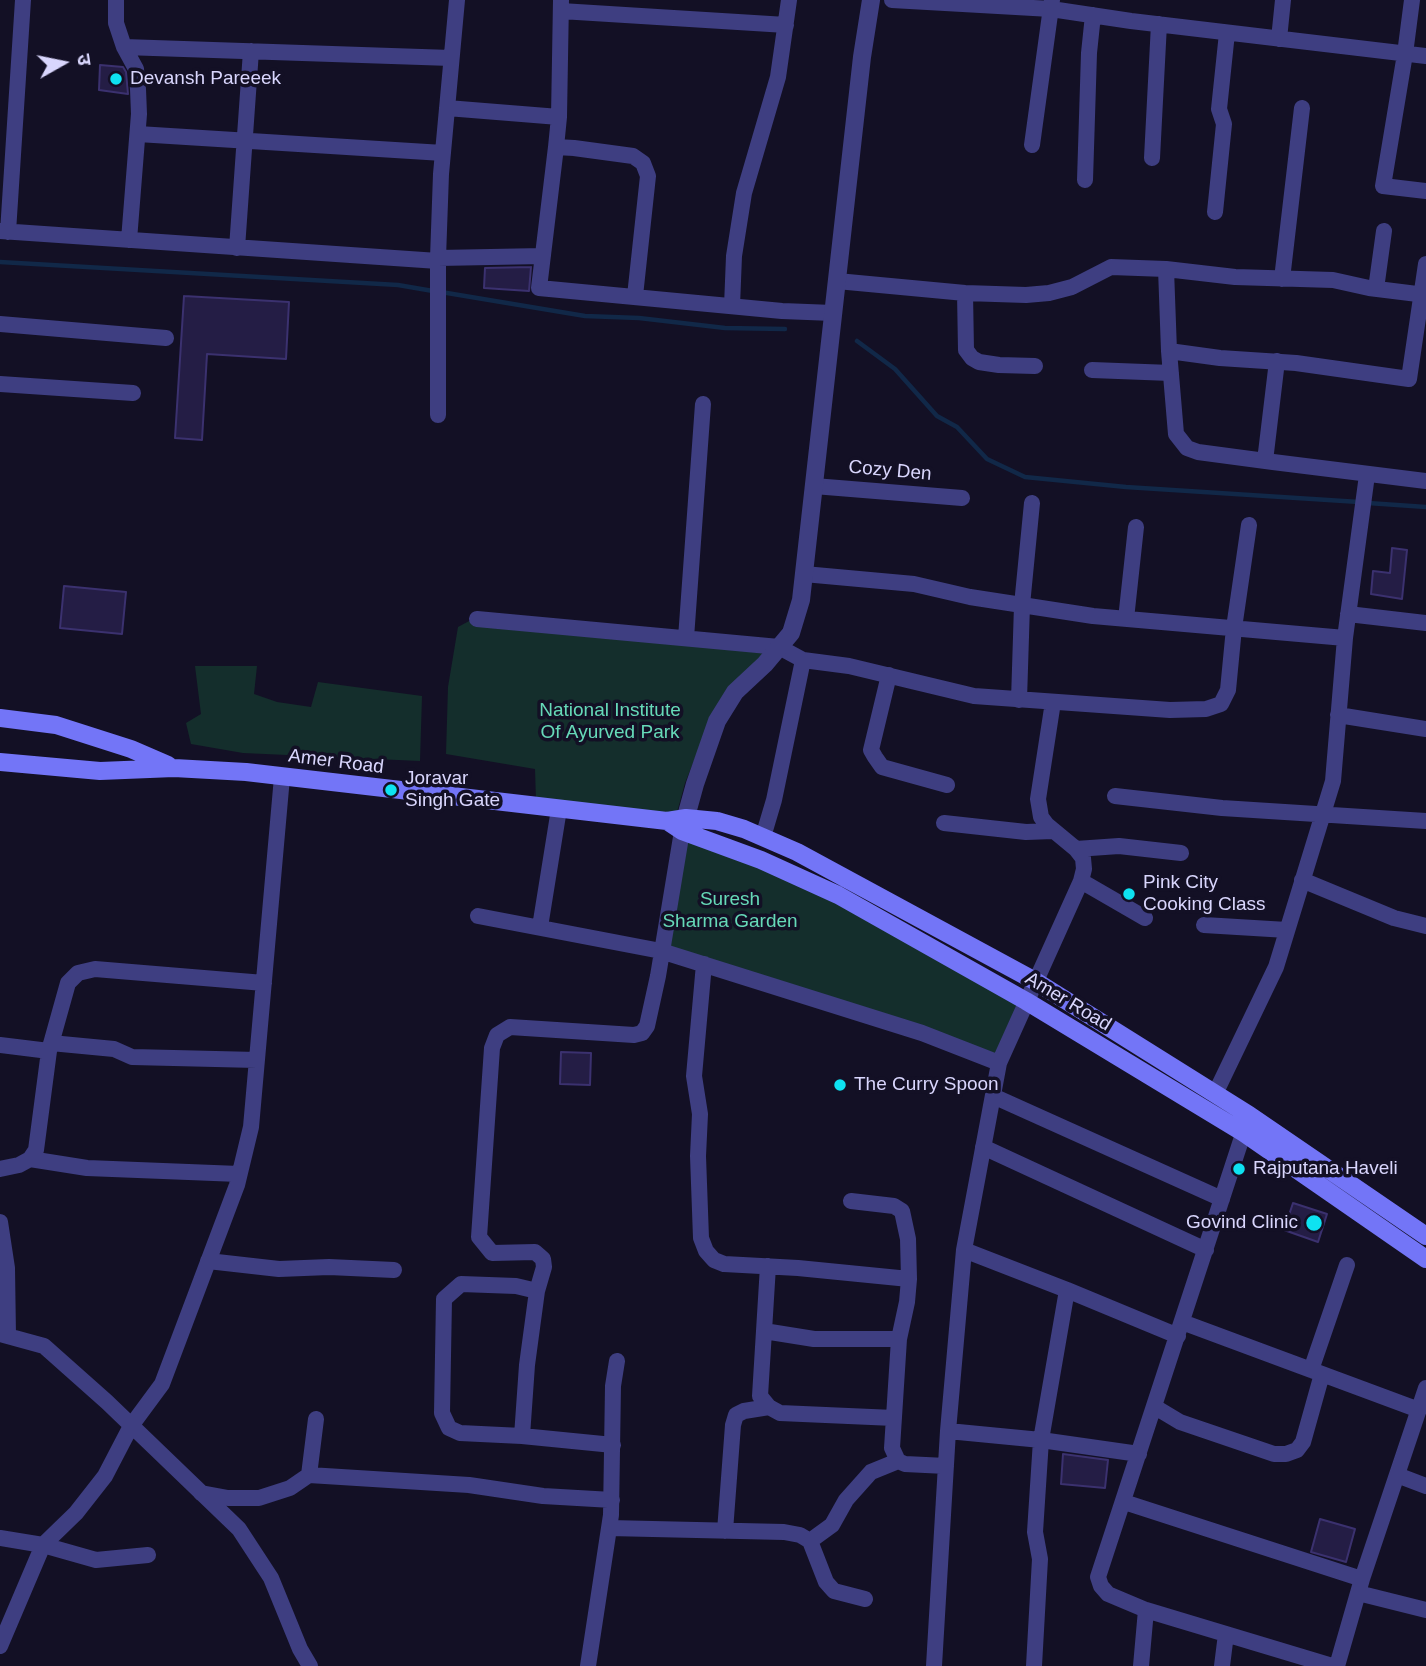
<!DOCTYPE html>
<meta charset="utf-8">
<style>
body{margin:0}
#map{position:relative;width:1426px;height:1666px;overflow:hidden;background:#131025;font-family:Helvetica,"Noto Sans Devanagari",sans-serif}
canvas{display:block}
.north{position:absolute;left:28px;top:28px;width:70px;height:70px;-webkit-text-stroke:5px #131025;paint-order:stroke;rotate:81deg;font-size:19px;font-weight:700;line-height:28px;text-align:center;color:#d9d6fd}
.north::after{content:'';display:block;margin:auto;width:24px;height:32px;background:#d9d6fd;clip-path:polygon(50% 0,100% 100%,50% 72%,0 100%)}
</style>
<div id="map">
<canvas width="1426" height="1666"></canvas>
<div class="north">उ</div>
</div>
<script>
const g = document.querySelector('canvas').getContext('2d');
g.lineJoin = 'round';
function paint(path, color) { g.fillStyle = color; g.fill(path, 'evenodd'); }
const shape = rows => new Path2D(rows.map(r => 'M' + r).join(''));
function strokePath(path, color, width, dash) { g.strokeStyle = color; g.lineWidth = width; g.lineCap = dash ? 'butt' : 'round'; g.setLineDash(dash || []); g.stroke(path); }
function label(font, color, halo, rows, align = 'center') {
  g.font = font + ' Helvetica,sans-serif'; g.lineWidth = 7; g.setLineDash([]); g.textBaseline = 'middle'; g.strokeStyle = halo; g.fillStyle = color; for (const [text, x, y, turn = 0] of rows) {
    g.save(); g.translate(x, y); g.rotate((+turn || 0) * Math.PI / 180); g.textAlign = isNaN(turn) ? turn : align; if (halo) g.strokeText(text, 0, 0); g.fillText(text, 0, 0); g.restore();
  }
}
paint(shape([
 [471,620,767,652,703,738,685,783,676,816,536,800,535,769,446,754,448,687,458,627],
 [195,666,257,666,254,694,277,702,311,707,318,682,422,696,420,761,243,753,191,744,186,723,201,714],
 [690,838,835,898,1021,1004,998,1056,666,948,685,843]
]), '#142e2c');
strokePath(shape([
 [0,262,398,285,433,291],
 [441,292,585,316,639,318,725,328,785,329],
 [857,341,895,369,937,416,957,427,987,459,1025,477,1126,487,1359,502],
 [1368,503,1426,507]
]), '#112848', 4.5);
const building = shape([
 [100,65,123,67,126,72,128,94,99,90,100,65],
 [531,267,529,291,484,288,485,268,531,267],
 [184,296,289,302,286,359,207,354,202,440,175,438,184,296],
 [1392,548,1407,550,1402,599,1371,594,1373,571,1390,573,1392,548],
 [64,586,126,592,122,634,60,628,64,586],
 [561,1052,591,1053,590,1085,560,1084,561,1052],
 [1293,1203,1327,1214,1318,1242,1284,1230,1293,1203],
 [1063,1454,1108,1460,1105,1488,1061,1484,1063,1454],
 [1320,1519,1355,1529,1346,1562,1311,1552,1320,1519]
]);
paint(building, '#241d45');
strokePath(building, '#3b316f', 2);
strokePath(shape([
 [116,0,116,23,124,47,136,69,138,89,139,114,129,240],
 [561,0,559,117,556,147,574,148,633,156,643,163,648,176,635,296],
 [892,0,1051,9,1131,21,1426,56],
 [1412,0,1405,54,1383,186,1426,191],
 [561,11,786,25],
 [1279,39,1283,0],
 [124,47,451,58],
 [447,108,559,117],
 [138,134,443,153],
 [1032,145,1052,0],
 [556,147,539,288,782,311,833,313],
 [1152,158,1159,24],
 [1085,180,1089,53,1093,15],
 [1215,212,1224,124,1219,109,1227,33],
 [0,231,438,261],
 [8,232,23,0],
 [237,248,251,51],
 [438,258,543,256],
 [1426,264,1409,379,1296,363,1220,358,1169,351,1176,434,1187,448,1198,452,1273,462,1426,481],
 [1282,279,1302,108],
 [837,281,965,293,1026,295,1049,293,1072,287,1111,267,1166,269],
 [1376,289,1384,231],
 [965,293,966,350,972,358,979,362,999,365,1035,366],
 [732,306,734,256,744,193,778,77,789,0],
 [0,324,166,338],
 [1169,351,1166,269,1235,277,1333,280,1369,288,1426,295],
 [1092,370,1171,373],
 [0,384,133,393],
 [438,415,438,258,441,174,457,0],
 [1265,461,1277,361],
 [814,486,962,498],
 [804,574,914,584,970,597,1093,616,1345,638],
 [1348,614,1426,623],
 [477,619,779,647,803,660,849,666,974,696,1170,710,1206,709,1221,704,1228,690,1234,628,1249,525],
 [1126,619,1136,527],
 [686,638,703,404],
 [889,675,871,750,875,757,882,767,947,785],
 [1019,700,1022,605,1032,503],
 [1053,702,1038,799,1041,817,1047,825,1076,849,1083,858,1084,869,1081,881,999,1063,964,1250,1067,1290],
 [1338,715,1426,729],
 [1115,796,1222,808,1426,821],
 [944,823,1026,832,1053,831],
 [763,837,774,800,803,660],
 [1076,849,1119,846,1181,853],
 [1302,880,1394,918,1426,926],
 [1081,881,1145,918],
 [478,916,661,951,922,1033,999,1063],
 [1204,925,1287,930],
 [540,927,559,809],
 [704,964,694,1076,700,1114,698,1156,701,1238,706,1251,714,1260,724,1264,798,1268,909,1279,907,1302,899,1339,892,1448,898,1461,905,1464,946,1466],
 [51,1043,114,1049,132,1057,257,1060],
 [0,1045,49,1051],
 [1215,1094,1276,967,1333,781,1345,638,1367,475],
 [993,1096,1222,1199],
 [983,1147,1206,1250],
 [30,1159,87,1168,239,1174],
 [0,1169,19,1165,30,1159,36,1150,49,1051,68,983,78,973,95,969,264,983],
 [851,1201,894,1206,902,1211,908,1239,909,1279],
 [0,1222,7,1268,8,1335],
 [208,1261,279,1269,329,1267,394,1270],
 [768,1266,760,1396,769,1407,780,1413,894,1418],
 [537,1291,544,1267,543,1259,535,1252,492,1253,479,1237,492,1048,497,1035,510,1027,634,1035,642,1033,647,1026,658,976,682,831],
 [1182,1322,1419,1410],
 [764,1331,814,1339,899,1339],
 [0,1334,44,1346,107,1402,239,1529,271,1578,300,1649,310,1666],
 [1311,1370,1347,1265],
 [1155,1407,1180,1422,1274,1454,1286,1454,1297,1450,1303,1442,1322,1374],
 [948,1431,1041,1440,1139,1454],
 [522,1436,527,1365,537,1291,516,1286,461,1284,444,1299,442,1413,449,1428,460,1433,522,1436,613,1445],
 [309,1475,316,1419],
 [1397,1475,1426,1486],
 [201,1493,228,1498,259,1498,290,1488,309,1475,469,1485,543,1496,612,1500],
 [1124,1502,1362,1579],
 [609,1528,784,1532,800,1535,810,1541,826,1582,834,1591,865,1599],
 [725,1531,733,1425,736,1415,744,1411,769,1407],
 [0,1538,43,1545,96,1560,148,1555],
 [810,1541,832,1525,846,1500,871,1472,898,1461],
 [1358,1593,1426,1610],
 [1146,1610,1332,1666],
 [0,1646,43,1545,76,1513,105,1476,131,1426,162,1384,237,1185,251,1127,282,777],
 [588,1666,611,1515,613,1386,617,1361],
 [934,1666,948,1431,964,1250],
 [1034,1666,1040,1559,1035,1532,1041,1440,1067,1290,1178,1336],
 [1141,1666,1146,1610,1108,1594,1101,1586,1098,1577,1247,1122],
 [1222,1666,1226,1634],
 [1337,1666,1362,1579,1426,1388]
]), '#3e3e81', 16);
strokePath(shape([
 [682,831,695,784,717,721,735,692,765,664,791,633,801,600,862,57,871,0]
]), '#3e3e81', 18);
strokePath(shape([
 [0,718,56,725,131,749,168,765],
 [0,762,100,771,174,768,246,772,667,821,686,818,717,821,744,829,797,852,1035,981,1249,1115,1426,1236],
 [667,821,682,831,761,860,838,895,1026,1001,1244,1133,1426,1259]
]), '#7375f7', 18);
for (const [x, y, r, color] of [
 [116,79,7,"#0ee2f1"],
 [391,790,7,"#0ee2f1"],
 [1129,894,7,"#0ee2f1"],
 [840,1085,7,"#0ee2f1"],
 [1239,1169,7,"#0ee2f1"],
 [1314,1223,9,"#0ee2f1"]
]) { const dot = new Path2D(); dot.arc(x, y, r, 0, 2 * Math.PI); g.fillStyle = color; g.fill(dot); strokePath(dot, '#131025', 2.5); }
label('19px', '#d9d6fd', '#131025', [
 ["Devansh Pareeek",130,79],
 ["Joravar",405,779],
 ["Singh Gate",405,801],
 ["Pink City",1143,883],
 ["Cooking Class",1143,905],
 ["The Curry Spoon",854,1085],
 ["Rajputana Haveli",1253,1169],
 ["Govind Clinic",1298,1223,"right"]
], 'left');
label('19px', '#d9d6fd', '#131025', [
 ["Cozy Den",890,471,5],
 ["Amer Road",336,762,7],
 ["Amer Road",1068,1002,31]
]);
label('19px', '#66d9b8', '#131025', [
 ["National Institute",610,711],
 ["Of Ayurved Park",610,733],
 ["Suresh",730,900],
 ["Sharma Garden",730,922]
]);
</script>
